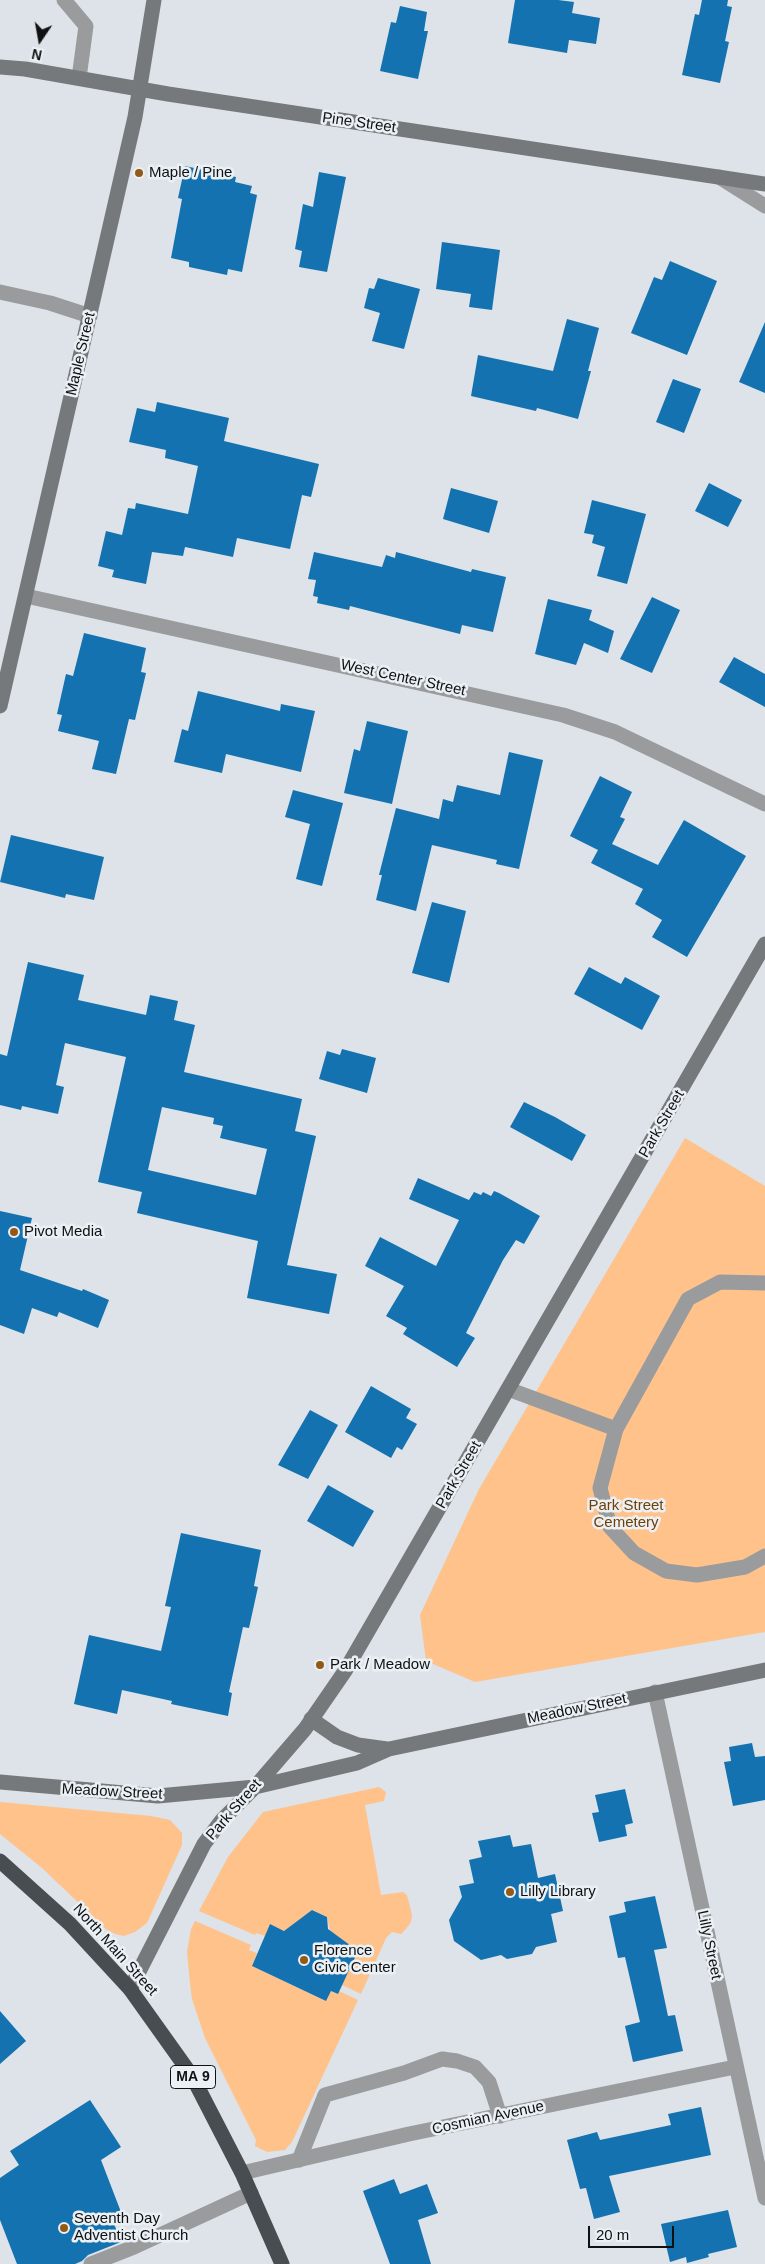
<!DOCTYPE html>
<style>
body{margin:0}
#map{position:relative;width:765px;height:2264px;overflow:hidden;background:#dde3e8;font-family:Arial,sans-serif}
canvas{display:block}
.north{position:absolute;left:15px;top:15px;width:50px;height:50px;-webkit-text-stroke:4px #ebf0f5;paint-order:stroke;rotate:192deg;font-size:14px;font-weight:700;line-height:20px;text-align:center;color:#0f1113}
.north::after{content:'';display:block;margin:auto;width:18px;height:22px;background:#0f1113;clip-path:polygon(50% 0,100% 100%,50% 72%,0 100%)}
.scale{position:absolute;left:588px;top:2226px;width:86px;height:22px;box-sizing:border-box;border:2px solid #0f1113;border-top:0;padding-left:6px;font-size:15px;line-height:18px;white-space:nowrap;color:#0f1113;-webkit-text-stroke:4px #ebf0f5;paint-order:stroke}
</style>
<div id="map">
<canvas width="765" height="2264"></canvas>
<div class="north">N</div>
<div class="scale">20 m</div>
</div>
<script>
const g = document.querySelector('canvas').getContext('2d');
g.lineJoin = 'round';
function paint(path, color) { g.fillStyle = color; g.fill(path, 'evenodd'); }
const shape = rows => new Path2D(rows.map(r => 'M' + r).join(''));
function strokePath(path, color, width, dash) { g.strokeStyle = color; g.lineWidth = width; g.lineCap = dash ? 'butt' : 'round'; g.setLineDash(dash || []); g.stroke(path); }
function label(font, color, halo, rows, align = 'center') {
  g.font = font + ' Arial,sans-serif'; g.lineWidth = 5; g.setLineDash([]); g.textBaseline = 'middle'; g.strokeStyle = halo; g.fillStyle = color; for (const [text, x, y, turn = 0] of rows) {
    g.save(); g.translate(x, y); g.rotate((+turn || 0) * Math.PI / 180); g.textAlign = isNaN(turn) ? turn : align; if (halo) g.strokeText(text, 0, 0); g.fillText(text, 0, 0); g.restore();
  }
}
paint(shape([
 [685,1138,765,1186,765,1632,475,1682,426,1661,420,1615,479,1489],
 [379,1787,386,1792,384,1801,365,1805,381,1895,403,1892,407,1895,412,1915,411,1922,406,1929,401,1934,392,1932,386,1938,361,1994,342,1985,327,1917,313,1910,301,1939,270,1924,265,1936,256,1933,255,1935,199,1911,228,1857,263,1812],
 [0,1802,151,1816,170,1820,182,1833,182,1845,147,1923,135,1932,124,1936,115,1934,107,1930,42,1868,0,1834],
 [195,1921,251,1945,249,1950,257,1953,252,1966,326,2001,331,1991,337,1994,339,1991,358,2000,292,2142,285,2150,267,2152,255,2146,256,2140,205,2038,192,1999,190,1983,187,1952,191,1929]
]), '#ffc28b');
paint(shape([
 [515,0,558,0,574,2,572,13,600,18,596,44,569,40,567,53,508,43],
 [702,0,728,0,727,6,732,7,725,41,729,42,720,83,682,75,695,14,699,15],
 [400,6,427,12,424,31,428,31,418,79,380,71,391,22,396,23],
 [185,166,236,177,235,182,252,186,250,193,257,195,242,272,228,269,227,275,189,267,189,262,171,258,182,199,178,198],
 [319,172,346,177,327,272,299,267,302,251,295,249,303,204,313,207],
 [442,242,500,250,492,310,469,307,471,294,436,289],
 [670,261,717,281,687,355,631,333,654,277,662,280],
 [378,278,420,289,404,349,372,341,380,313,364,308,369,288,374,289],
 [567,319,599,328,588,371,591,371,578,419,537,408,536,411,471,396,478,355,553,371],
 [765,322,765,393,739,382],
 [673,379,701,389,684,433,656,422],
 [157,402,229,418,224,441,319,464,311,497,302,495,290,549,237,538,233,557,185,547,183,556,152,552,146,584,112,577,114,570,98,566,106,531,122,535,128,508,135,509,136,503,188,514,198,466,165,458,166,450,129,442,137,408,155,412],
 [709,483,742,500,728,527,695,511],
 [451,488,498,501,489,533,443,519],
 [592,500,646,514,627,584,597,576,605,547,592,543,594,535,584,533],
 [314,552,382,567,386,555,395,558,396,552,471,572,472,569,506,577,493,632,462,625,460,634,350,606,349,610,317,603,318,597,313,596,316,580,308,579],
 [652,597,680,610,652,673,620,659],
 [548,599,592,610,589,620,614,631,608,653,584,643,576,665,535,654],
 [84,633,146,648,141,672,146,673,135,720,129,719,116,774,92,769,99,741,58,731,62,715,57,714,66,674,73,676],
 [734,657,765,674,765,707,719,682],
 [198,691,280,711,281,704,315,711,301,772,226,754,222,773,174,762,182,729,188,731],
 [367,721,408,731,392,804,344,793,354,749,360,751],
 [509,752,543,760,519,869,496,864,497,860,432,845,416,911,376,900,382,875,379,875,396,808,439,819,443,799,453,802,457,785,500,795],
 [600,776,632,792,620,817,625,819,612,844,658,865,684,820,746,856,687,957,652,937,662,920,635,904,643,889,591,863,598,850,570,836],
 [293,790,343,803,322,886,296,879,310,824,285,817],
 [11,835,104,857,94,900,66,894,65,898,0,882],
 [432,902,466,911,449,983,412,973],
 [28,962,84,975,78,1000,146,1015,150,995,178,1001,174,1020,195,1025,184,1072,302,1099,295,1131,316,1136,287,1265,337,1274,329,1314,247,1298,258,1241,137,1213,142,1192,98,1182,126,1057,65,1043,56,1085,64,1087,58,1114,22,1106,21,1110,0,1105,0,1054,7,1056],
 [162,1107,214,1118,213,1124,223,1126,220,1138,267,1149,256,1195,148,1170],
 [589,967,621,984,625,977,660,996,642,1030,574,994],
 [342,1049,376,1058,367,1093,319,1079,327,1051,340,1055],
 [524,1102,555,1117,586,1135,572,1161,510,1127],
 [418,1178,469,1200,474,1192,481,1195,483,1192,491,1196,494,1191,499,1193,540,1216,524,1244,516,1240,503,1260,466,1333,475,1338,457,1367,403,1334,407,1328,386,1316,404,1286,365,1266,380,1237,436,1266,459,1220,409,1199],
 [0,1211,32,1218,20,1270,82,1291,83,1289,109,1300,98,1328,59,1312,57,1317,32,1308,24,1334,0,1325],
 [371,1386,411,1409,406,1418,417,1424,402,1450,397,1447,391,1458,345,1432],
 [310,1410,338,1425,308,1479,278,1465],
 [328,1485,374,1511,353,1547,307,1521],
 [181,1533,261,1550,254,1586,258,1587,249,1628,243,1627,229,1692,232,1693,228,1716,171,1704,172,1701,122,1690,117,1714,74,1704,89,1635,161,1651,171,1607,165,1606],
 [752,1743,755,1757,765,1756,765,1800,733,1806,724,1762,731,1761,729,1747],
 [625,1789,633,1823,625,1825,627,1836,599,1842,592,1813,599,1812,595,1795],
 [510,1835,513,1847,531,1844,538,1878,555,1874,563,1911,551,1914,557,1942,536,1947,532,1954,507,1959,501,1955,481,1960,454,1941,449,1920,462,1897,459,1886,474,1883,469,1860,482,1857,478,1841],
 [655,1896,667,1948,654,1950,668,2016,675,2015,683,2051,633,2062,625,2026,640,2022,625,1957,618,1958,609,1916,626,1912,624,1902],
 [312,1910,327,1917,328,1929,358,1951,338,1994,331,1991,326,2001,252,1966,270,1924,284,1931],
 [0,2011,26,2041,0,2064],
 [90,2100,121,2147,101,2160,121,2212,111,2216,121,2242,88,2255,82,2261,75,2264,17,2264,0,2220,0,2178,19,2165,10,2151],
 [701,2107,711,2155,609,2176,620,2212,594,2219,586,2188,580,2189,567,2140,597,2132,600,2140,671,2125,668,2114],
 [394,2179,400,2194,427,2184,438,2213,418,2220,431,2264,390,2264,363,2191],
 [728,2210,737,2247,708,2254,709,2257,687,2263,686,2257,670,2262,661,2224]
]), '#1372af');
strokePath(shape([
 [0,292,50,303,90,316],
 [765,1283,720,1282,688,1299,616,1429,600,1488,610,1527,634,1553,666,1571,697,1575,745,1567,765,1556],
 [508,1389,616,1429],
 [299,2160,325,2095,404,2073,442,2059,457,2061,475,2067,489,2082,500,2116],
 [91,2264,134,2247,251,2193]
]), '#999b9d', 15);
strokePath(shape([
 [64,0,86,26,79,78],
 [719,177,765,206],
 [26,596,563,715,615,732,765,804],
 [655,1692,765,2198],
 [242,2173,409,2134,735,2067]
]), '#999b9d', 15);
strokePath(shape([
 [0,67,25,69,168,94,765,184],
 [0,706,135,117,154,0],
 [311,1719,337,1737,358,1745,387,1749],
 [0,1782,158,1796,255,1787,357,1763,389,1749,765,1670],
 [130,1989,204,1844,222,1820,255,1787,305,1729,345,1671,765,944]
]), '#76797c', 15);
strokePath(shape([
 [0,1861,70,1924,130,1989,192,2076,242,2173,282,2264]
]), '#484d51', 15);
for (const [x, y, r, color] of [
 [139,173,5,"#935917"],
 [14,1232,5,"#935917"],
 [320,1665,5,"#935917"],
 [510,1892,5,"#935917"],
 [304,1960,5,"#935917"],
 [64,2228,5,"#935917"]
]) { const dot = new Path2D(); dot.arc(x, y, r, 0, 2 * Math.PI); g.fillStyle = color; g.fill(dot); strokePath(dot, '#ebf0f5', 2); }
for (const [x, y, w] of [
 [193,2077,45]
]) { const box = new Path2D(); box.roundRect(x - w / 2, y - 11.5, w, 23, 4); g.fillStyle = '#ebf0f5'; g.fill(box); strokePath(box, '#0f1113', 1); }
label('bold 14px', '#0f1113', null, [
 ["MA 9",193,2077]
]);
label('15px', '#0f1113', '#ebf0f5', [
 ["Pine Street",359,123,8],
 ["Maple Street",81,354,-77],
 ["West Center Street",403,678,12],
 ["Park Street",662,1124,-60],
 ["Park Street",459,1475,-60],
 ["Meadow Street",577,1709,-12],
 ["Meadow Street",112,1792,3],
 ["Park Street",234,1810,-49],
 ["Lilly Street",709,1945,78],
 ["North Main Street",115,1950,48],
 ["Cosmian Avenue",488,2118,-12]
]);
label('15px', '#0f1113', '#ebf0f5', [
 ["Maple / Pine",149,173],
 ["Pivot Media",24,1232],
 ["Park / Meadow",330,1665],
 ["Lilly Library",520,1892],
 ["Florence",314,1951],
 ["Civic Center",314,1968],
 ["Seventh Day",74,2219],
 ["Adventist Church",74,2236]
], 'left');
label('15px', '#6f3f05', '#ebf0f5', [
 ["Park Street",626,1506],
 ["Cemetery",626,1523]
]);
</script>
